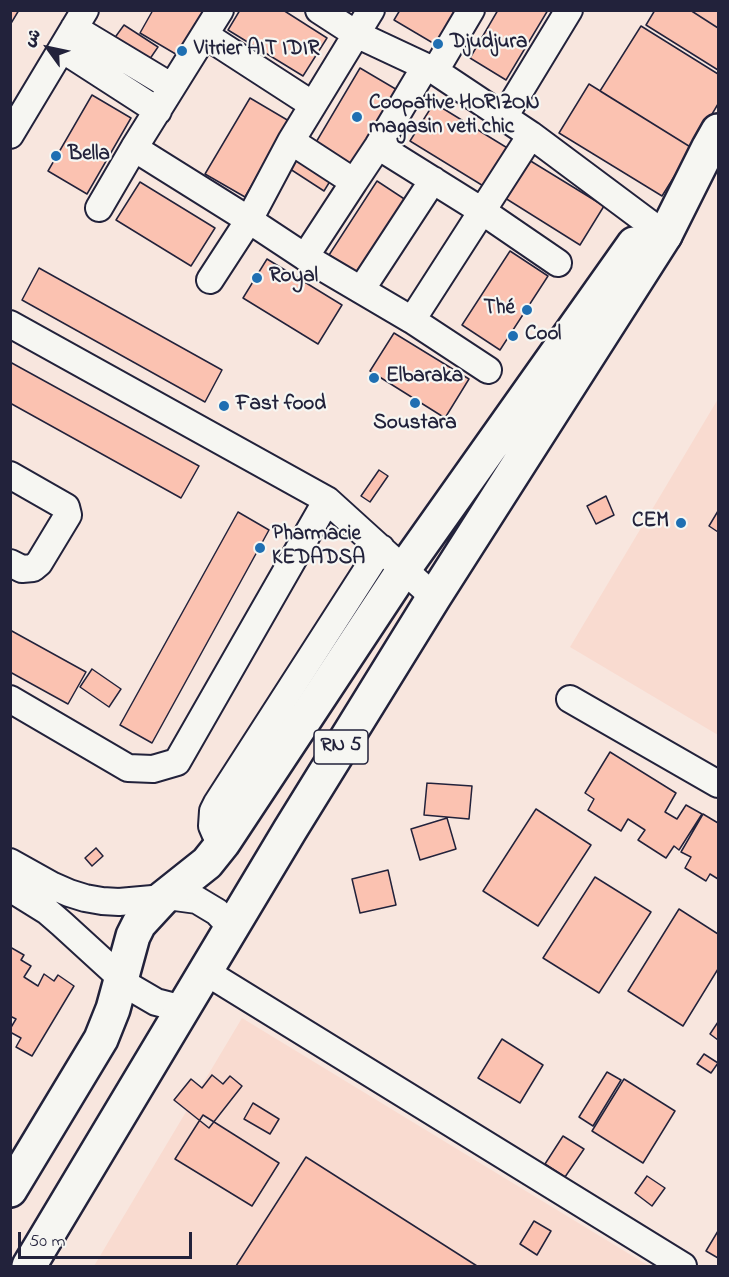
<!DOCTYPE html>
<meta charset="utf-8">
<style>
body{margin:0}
#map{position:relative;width:729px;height:1277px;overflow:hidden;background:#f8e6de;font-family:"Indie Flower","Playpen Sans Arabic",sans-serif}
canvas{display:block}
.frame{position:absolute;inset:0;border:12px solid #22223b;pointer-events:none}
.north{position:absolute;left:18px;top:18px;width:60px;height:60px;-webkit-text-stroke:4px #f6f6f2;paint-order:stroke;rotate:303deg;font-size:16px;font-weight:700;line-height:24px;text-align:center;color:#22223b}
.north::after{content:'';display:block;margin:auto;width:21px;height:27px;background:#22223b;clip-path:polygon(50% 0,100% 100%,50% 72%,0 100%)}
.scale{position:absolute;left:18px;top:1232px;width:174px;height:27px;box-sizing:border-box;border:3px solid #22223b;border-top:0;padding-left:8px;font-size:18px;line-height:21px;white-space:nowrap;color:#22223b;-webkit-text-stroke:4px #f6f6f2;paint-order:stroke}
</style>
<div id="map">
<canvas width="729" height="1277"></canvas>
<div class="frame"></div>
<div class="north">ش</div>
<div class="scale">50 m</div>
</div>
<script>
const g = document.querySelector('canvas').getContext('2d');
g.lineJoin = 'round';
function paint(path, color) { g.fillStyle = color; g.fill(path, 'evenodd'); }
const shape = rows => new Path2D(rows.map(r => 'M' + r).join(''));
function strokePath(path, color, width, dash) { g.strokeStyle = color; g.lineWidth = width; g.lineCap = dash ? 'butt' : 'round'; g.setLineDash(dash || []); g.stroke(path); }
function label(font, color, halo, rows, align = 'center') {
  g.font = font + ' "Indie Flower",sans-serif'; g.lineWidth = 4.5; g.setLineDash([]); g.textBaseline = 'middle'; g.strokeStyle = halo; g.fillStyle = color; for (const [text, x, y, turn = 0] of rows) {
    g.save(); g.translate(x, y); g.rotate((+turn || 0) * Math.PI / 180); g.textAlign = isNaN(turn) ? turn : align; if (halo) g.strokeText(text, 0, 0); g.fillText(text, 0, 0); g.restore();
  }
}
paint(shape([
 [718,399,718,735,570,647],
 [242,1018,649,1266,94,1266]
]), '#f9dbd0');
const building = shape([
 [10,10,19,10,10,25,10,10],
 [153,10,205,10,179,56,140,33,153,10],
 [240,10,283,10,327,38,303,76,228,30,240,10],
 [400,10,459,10,438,46,394,20,400,10],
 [498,10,548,10,506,80,470,58,498,10],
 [655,10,690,10,718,28,718,70,646,25,655,10],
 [690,10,718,10,718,28,690,10],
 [124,25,158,47,145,66,111,43,124,25],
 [641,26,718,74,718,104,692,148,600,91,641,26],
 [360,68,399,91,354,167,315,144,360,68],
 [589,84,692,148,662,196,559,133,589,84],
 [92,95,131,118,87,194,48,171,92,95],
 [250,98,289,121,245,197,205,174,250,98],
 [434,103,509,149,485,187,410,141,434,103],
 [295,154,332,178,324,191,287,167,295,154],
 [529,160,604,206,580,245,505,198,529,160],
 [377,181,415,206,367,279,329,255,377,181],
 [140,182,215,228,191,266,116,220,140,182],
 [510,251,548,276,500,350,462,325,510,251],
 [267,259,342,305,318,344,243,298,267,259],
 [39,268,222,370,205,402,22,300,39,268],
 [394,333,469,379,445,418,370,371,394,333],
 [10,362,199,466,181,498,10,403,10,362],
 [379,470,388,476,370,502,361,496,379,470],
 [606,496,614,515,596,524,587,506,606,496],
 [718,511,718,532,709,526,718,511],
 [238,512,269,530,152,743,120,725,238,512],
 [10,630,86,672,68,704,10,672,10,630],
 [92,669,121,689,109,707,80,687,92,669],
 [610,752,676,793,665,812,677,819,686,805,702,814,679,850,674,846,666,858,638,840,645,830,628,819,621,831,588,810,594,799,585,793,610,752],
 [427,783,472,786,469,819,424,815,427,783],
 [536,809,591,845,538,926,483,891,536,809],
 [703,814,718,823,718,879,710,874,706,881,685,868,691,857,681,852,703,814],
 [447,818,456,849,420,860,411,829,447,818],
 [96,848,103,856,92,866,85,858,96,848],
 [388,870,396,905,360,913,352,879,388,870],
 [595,877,651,912,599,993,543,958,595,877],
 [679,909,718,934,718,969,683,1026,628,991,679,909],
 [10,947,24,955,21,960,31,966,24,977,38,986,44,974,54,981,58,975,74,986,32,1056,16,1047,21,1038,10,1032,10,1029,16,1019,10,1016,10,947],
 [718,1022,718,1040,710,1034,718,1022],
 [502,1039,543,1065,520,1103,478,1078,502,1039],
 [704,1054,718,1063,711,1073,697,1064,704,1054],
 [607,1072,621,1080,593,1126,579,1117,607,1072],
 [212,1075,223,1084,230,1076,242,1086,209,1128,174,1100,191,1079,202,1088,212,1075],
 [624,1079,675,1111,643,1163,592,1131,624,1079],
 [253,1103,279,1119,270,1134,244,1119,253,1103],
 [203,1115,279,1163,252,1206,175,1159,203,1115],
 [563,1136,584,1149,565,1177,545,1164,563,1136],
 [306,1157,477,1266,236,1266,306,1157],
 [647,1176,665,1188,652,1206,635,1193,647,1176],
 [534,1221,551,1231,537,1255,520,1244,534,1221],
 [718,1231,718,1258,706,1251,718,1231]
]);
paint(building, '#fbc2b1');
strokePath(building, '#22223b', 1.5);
const minor = shape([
 [319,10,356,34,435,71,531,135,665,235],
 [371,10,291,141,354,182,378,146,425,67],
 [74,28,172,87],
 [205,35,313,105],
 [62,49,158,111],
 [435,71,471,10],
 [504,117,569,10],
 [10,135,85,10],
 [378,146,482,211,558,263],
 [134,148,249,220,305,257,412,320,488,370],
 [99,208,134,148,220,10],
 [305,257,354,182],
 [210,280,249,220,291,141],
 [361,290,433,180],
 [412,320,531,135],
 [10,324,327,500,434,597],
 [10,475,66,507,68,515,39,563,33,568,22,569,10,563],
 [10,699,128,768,153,769,177,762,327,500],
 [570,699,718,784],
 [223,843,215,833,212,826,213,811,217,803,381,548],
 [10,862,53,886,69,893,85,898,102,901,119,902,175,897,197,900,217,912,232,928],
 [10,888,47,911,62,924,132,988,156,1002,183,1009],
 [206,972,683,1266]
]);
const major = shape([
 [665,235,709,147,718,131]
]);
const highway = shape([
 [10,1190,101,1039,113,1009,133,936,139,924,163,898,207,863,223,843,404,569,634,244],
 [29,1266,290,830,434,597,665,235]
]);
strokePath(minor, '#22223b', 30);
strokePath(major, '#22223b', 38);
strokePath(highway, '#22223b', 38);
strokePath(minor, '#f6f6f2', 26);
strokePath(major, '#f6f6f2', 33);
strokePath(highway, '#f6f6f2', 33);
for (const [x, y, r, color] of [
 [438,44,6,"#1f6fb2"],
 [182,51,6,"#1f6fb2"],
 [357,117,6,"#1f6fb2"],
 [56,156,6,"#1f6fb2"],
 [257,278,6,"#1f6fb2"],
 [527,310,6,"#1f6fb2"],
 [513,336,6,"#1f6fb2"],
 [374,378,6,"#1f6fb2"],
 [415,403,6,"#1f6fb2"],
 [224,406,6,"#1f6fb2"],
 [681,523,6,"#1f6fb2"],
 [260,548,6,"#1f6fb2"]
]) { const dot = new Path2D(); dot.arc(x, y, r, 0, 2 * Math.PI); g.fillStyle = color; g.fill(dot); strokePath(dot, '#f6f6f2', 2); }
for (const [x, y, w] of [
 [341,747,54]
]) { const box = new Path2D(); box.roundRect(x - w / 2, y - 17, w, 34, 4.5); g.fillStyle = '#f6f6f2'; g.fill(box); strokePath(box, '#22223b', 1.5); }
label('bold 20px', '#22223b', null, [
 ["RN 5",341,747]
]);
label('bold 21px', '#22223b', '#f6f6f2', [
 ["Djudjura",450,44],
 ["Vitrier AIT IDIR",194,51],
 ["Coopative HORIZON",369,105],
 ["magasin veti chic",369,129],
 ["Bella",68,156],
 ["Royal",269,278],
 ["Thé",515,310,"right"],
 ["Cool",525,336],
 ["Elbaraka",386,378],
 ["Fast food",236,406],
 ["Soustara",415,425,"center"],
 ["CEM",669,523,"right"],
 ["Pharmacie",272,536],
 ["KEDADSA",272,560]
], 'left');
</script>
